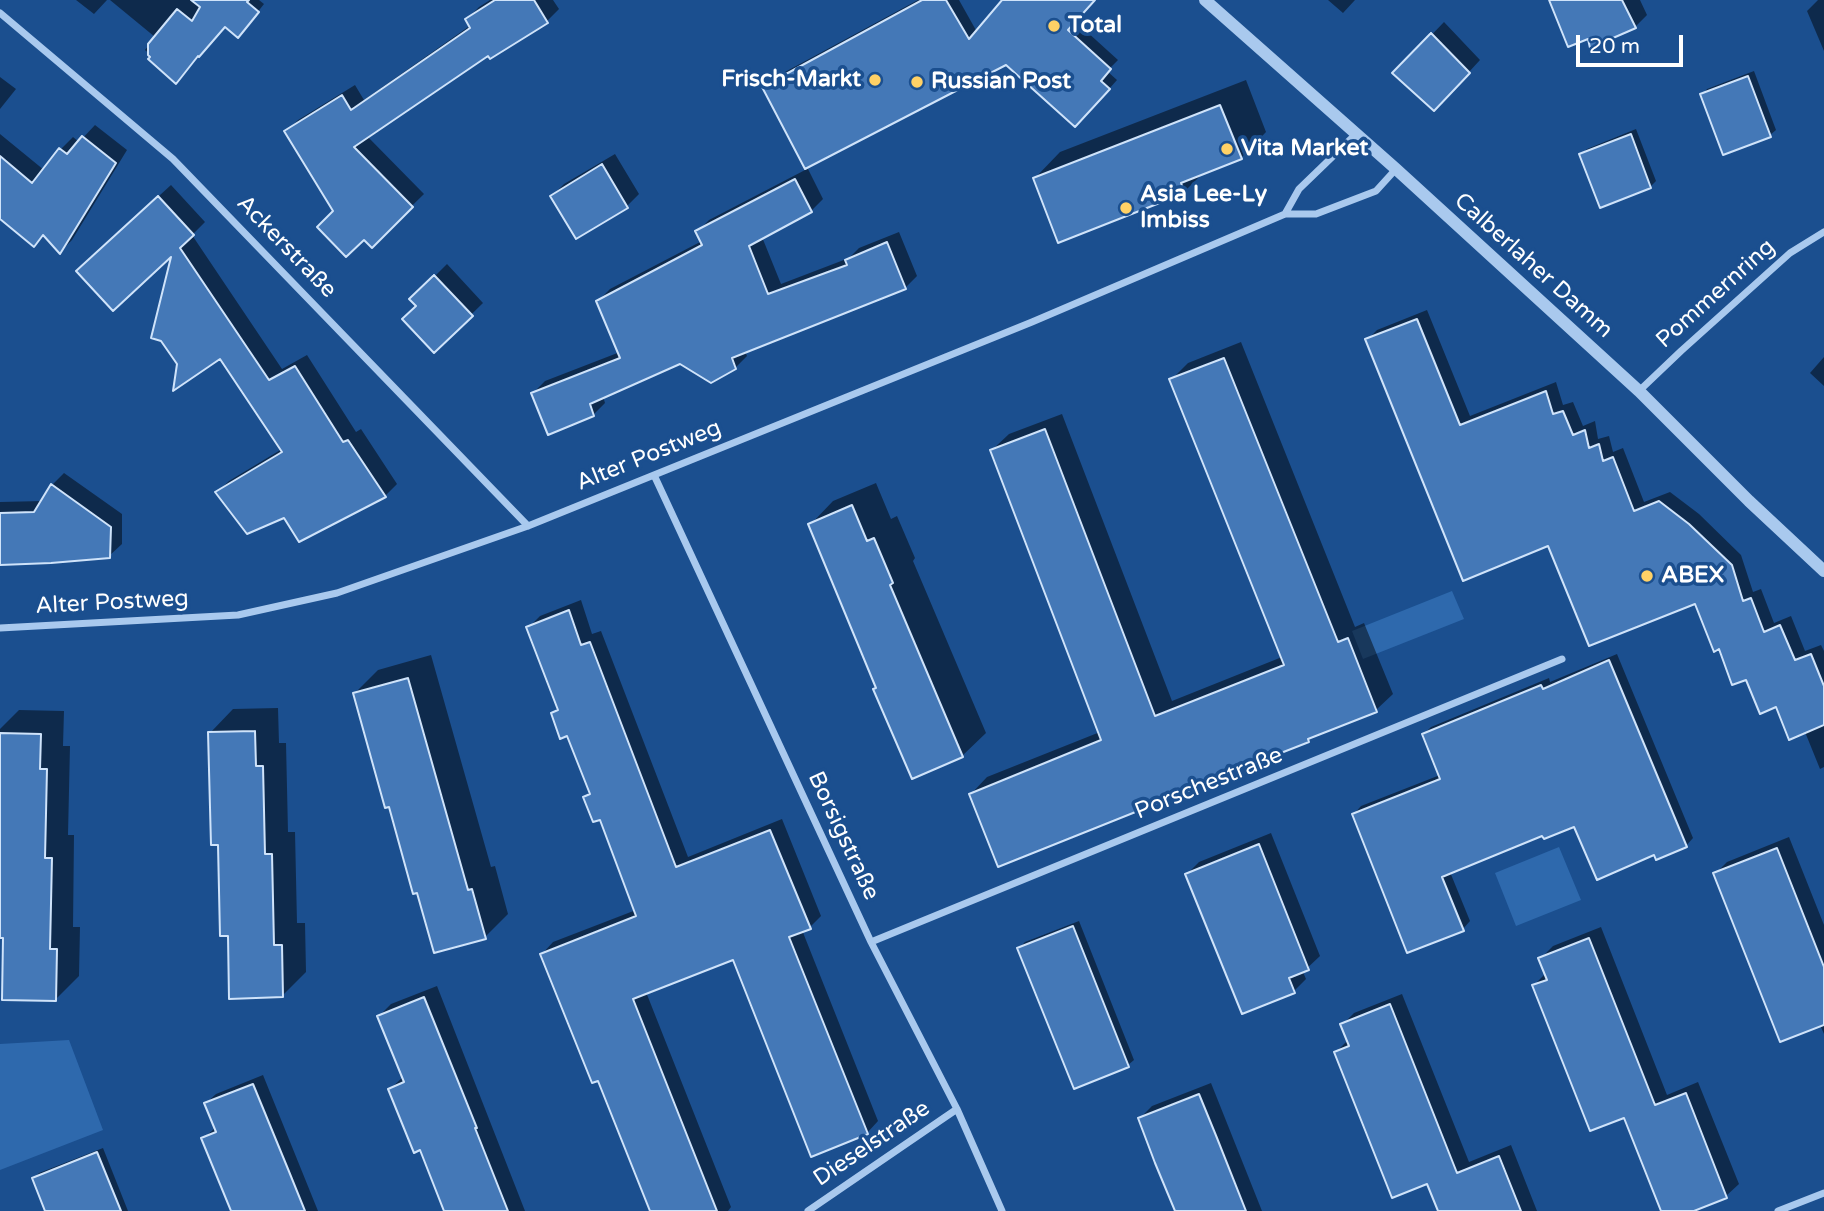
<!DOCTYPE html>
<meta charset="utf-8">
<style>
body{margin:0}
#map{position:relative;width:1824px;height:1211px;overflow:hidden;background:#1b4f8f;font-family:"Varela Round",sans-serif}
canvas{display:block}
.scale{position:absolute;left:1576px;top:35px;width:107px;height:32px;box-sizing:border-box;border:4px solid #fff;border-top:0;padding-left:9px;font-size:21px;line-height:24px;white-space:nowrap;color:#fff;-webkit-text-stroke:5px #1b4f8f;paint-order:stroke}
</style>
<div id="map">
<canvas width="1824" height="1211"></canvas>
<div class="scale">20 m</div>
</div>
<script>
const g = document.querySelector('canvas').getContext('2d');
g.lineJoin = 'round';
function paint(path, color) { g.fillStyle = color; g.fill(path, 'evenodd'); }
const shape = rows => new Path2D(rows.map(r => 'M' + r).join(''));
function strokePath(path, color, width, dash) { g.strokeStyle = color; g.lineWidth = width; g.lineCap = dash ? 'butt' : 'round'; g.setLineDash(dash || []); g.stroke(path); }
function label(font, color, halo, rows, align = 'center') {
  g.font = font + ' "Varela Round",sans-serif'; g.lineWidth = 7; g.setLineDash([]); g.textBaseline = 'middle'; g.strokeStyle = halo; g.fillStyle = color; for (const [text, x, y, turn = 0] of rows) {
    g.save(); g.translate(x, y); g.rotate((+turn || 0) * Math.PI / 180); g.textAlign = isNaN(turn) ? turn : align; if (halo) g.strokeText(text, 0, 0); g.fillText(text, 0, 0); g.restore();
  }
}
paint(shape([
 [1452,591,1464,619,1363,659,1352,631],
 [1559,847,1581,900,1516,926,1495,873],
 [69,1040,103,1130,0,1170,0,1044]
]), '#2e69ad');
paint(shape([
 [76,0,107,0,94,14],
 [110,0,259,0,264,4,245,28,226,25,153,57,145,50,155,37],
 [490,0,553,0,559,9,547,21,488,53,367,136,424,194,372,245,335,211,286,132,298,120,355,85,364,100,471,25,467,19,479,7],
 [918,0,959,0,977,32,1004,0,1094,0,1075,21,1118,60,1107,71,1117,80,1084,117,1006,63,807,167,823,199,811,211,762,237,781,284,849,258,859,248,899,232,917,276,905,288,745,351,747,356,735,368,681,362,603,396,605,403,593,415,533,393,545,381,620,352,598,301,610,289,702,241,697,232,709,220,807,169,764,87,772,79],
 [1328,0,1355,0,1343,13],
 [1551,0,1640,0,1647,15,1635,27,1589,37],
 [1818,0,1824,0,1824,51,1807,11],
 [1444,22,1480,60,1446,97,1395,73],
 [1754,71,1776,130,1770,135,1724,153,1702,95,1707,89],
 [0,77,16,89,0,109],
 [1246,80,1266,132,1241,158,1204,172,1184,192,1035,178,1060,152],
 [95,125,127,150,72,240,60,252,44,234,0,217,0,134,44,170,61,149,73,137,79,142],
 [1636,129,1656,181,1650,187,1581,154,1587,149],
 [615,154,639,194,627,206,576,237,552,196,564,184],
 [171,185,205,222,192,235,282,369,307,355,356,432,361,429,397,484,385,496,300,540,285,515,217,492,229,481,282,449,220,357,179,364,174,251,90,259],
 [447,264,483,303,435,350,418,305,412,299],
 [1427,310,1470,416,1556,382,1563,405,1573,402,1583,426,1595,421,1598,439,1609,436,1613,452,1623,448,1644,502,1670,492,1699,514,1741,555,1753,592,1761,589,1774,623,1791,616,1805,651,1821,645,1824,651,1824,767,1820,769,1805,732,1720,647,1696,602,1548,544,1367,340,1377,330],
 [1241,342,1355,627,1364,623,1393,694,1376,710,1313,735,1308,740,1220,775,971,794,987,777,1100,732,992,450,1009,434,1062,414,1172,701,1282,657,1171,380,1188,363],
 [1824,357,1824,386,1810,373],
 [64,473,122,514,122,544,109,556,0,563,0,502,43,501,52,485],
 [876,483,891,519,897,516,915,558,913,561,986,733,962,756,877,688,810,525,833,501],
 [581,600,592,634,601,631,688,857,782,819,821,916,810,927,802,930,878,1121,867,1133,734,957,646,992,731,1207,728,1211,652,1211,599,1078,542,954,553,942,636,910,601,817,585,797,591,791,568,733,553,714,559,708,528,628,540,616],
 [1617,654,1693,838,1686,846,1655,853,1575,824,1543,834,1450,872,1470,921,1463,929,1354,814,1361,806,1440,775,1424,734,1431,727,1549,678,1550,682],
 [431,655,491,867,495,866,508,914,485,937,390,804,355,693,378,670],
 [278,708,279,743,286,743,288,832,295,832,297,923,305,923,306,972,282,996,229,935,210,733,233,709],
 [19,710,64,711,63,746,70,746,68,835,74,835,73,927,80,927,79,976,55,1000,5,936,0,936,0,729],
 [1271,833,1320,956,1303,972,1306,979,1294,991,1243,1012,1187,874,1199,862],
 [1789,837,1824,925,1824,1034,1820,1025,1715,874,1727,862],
 [1079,921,1134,1060,1128,1065,1075,1087,1019,948,1025,942],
 [1601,927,1667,1095,1698,1082,1739,1184,1726,1196,1689,1211,1662,1211,1625,1115,1534,985,1546,973,1541,958,1553,946],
 [437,986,525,1211,446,1211,421,1148,390,1089,403,1077,379,1016,391,1004],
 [1402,994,1469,1162,1511,1145,1537,1211,1440,1211,1428,1182,1336,1052,1348,1040,1342,1025,1354,1013],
 [263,1075,318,1211,233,1211,204,1138,216,1127,206,1103,216,1094],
 [1211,1083,1262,1211,1177,1211,1140,1118,1152,1106],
 [103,1148,128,1211,47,1211,34,1178,39,1173]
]), '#0007');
const building = shape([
 [191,0,249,0,247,2,259,12,238,38,225,27,199,57,198,56,176,84,148,59,150,57,148,55,148,44,177,9,192,21,200,7,191,0],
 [495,0,534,0,548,23,490,59,488,56,354,147,413,207,372,248,364,240,346,257,317,227,333,211,284,131,342,95,351,110,470,28,465,19,495,0],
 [922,0,946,0,969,39,1002,0,1095,0,1068,30,1111,69,1101,81,1110,89,1075,127,1006,65,805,169,762,87,922,0],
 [1549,0,1622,0,1636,28,1590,48,1588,39,1568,47,1549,0],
 [1431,33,1470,73,1434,111,1392,73,1431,33],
 [1748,76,1771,137,1723,155,1700,94,1748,76],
 [1220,105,1242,159,1181,183,1185,193,1058,243,1033,178,1220,105],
 [1631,134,1651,188,1600,208,1579,154,1631,134],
 [82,136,116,163,60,254,43,235,34,247,0,219,0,156,32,183,59,148,67,154,82,136],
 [602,164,628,208,576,239,550,196,602,164],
 [795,179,812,212,749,246,768,294,847,265,845,260,887,242,906,289,732,358,736,369,711,383,680,364,590,404,594,416,548,435,531,393,620,358,596,301,702,245,695,231,795,179],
 [158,196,194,235,180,248,269,380,295,366,343,442,348,440,386,497,299,542,284,518,247,534,215,492,282,452,220,359,173,391,177,364,161,341,151,338,171,257,113,311,76,271,158,196],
 [434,275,473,316,434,353,402,319,416,306,409,299,434,275],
 [1417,319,1460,425,1546,391,1553,414,1563,411,1573,435,1585,430,1589,448,1599,444,1603,461,1613,457,1634,511,1659,501,1689,524,1732,565,1743,601,1751,598,1764,632,1780,625,1795,660,1811,654,1824,686,1824,725,1789,740,1776,707,1760,714,1746,680,1732,685,1719,649,1714,652,1695,604,1589,646,1548,546,1463,581,1365,339,1417,319],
 [1224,358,1338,642,1348,638,1377,712,1308,739,1309,742,1217,778,1218,779,998,867,969,794,1101,740,990,450,1045,429,1155,716,1284,665,1169,379,1224,358],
 [51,484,111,527,110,558,51,563,0,565,0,513,34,512,51,484],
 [852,505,867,541,874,538,893,583,890,585,963,757,912,779,873,689,876,688,808,524,852,505],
 [569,610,581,645,590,642,676,867,770,830,811,929,789,937,868,1134,811,1157,733,960,633,999,717,1211,650,1211,598,1081,592,1083,540,954,636,916,600,820,593,822,583,797,590,794,567,736,560,739,551,713,558,710,526,627,569,610],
 [1609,660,1687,847,1656,860,1654,855,1597,880,1574,827,1544,839,1542,836,1442,877,1464,931,1407,953,1352,814,1440,779,1422,734,1541,685,1543,689,1609,660],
 [408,678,468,890,472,889,486,939,434,953,417,893,413,894,389,807,385,808,353,693,408,678],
 [255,731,256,766,263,766,265,854,272,854,274,945,282,945,283,997,229,999,228,936,220,936,218,845,211,845,208,732,255,731],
 [0,733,41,734,40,769,47,769,45,858,52,858,50,949,57,949,56,1001,2,1000,3,938,0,938,0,733],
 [1259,844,1309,970,1289,978,1295,993,1242,1014,1185,874,1259,844],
 [1777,848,1824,967,1824,1025,1780,1042,1713,873,1777,848],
 [1073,926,1129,1067,1074,1089,1017,948,1073,926],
 [1589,938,1655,1105,1686,1093,1727,1198,1694,1211,1661,1211,1624,1118,1590,1131,1532,985,1547,980,1538,958,1589,938],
 [424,997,477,1128,475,1128,508,1211,444,1211,420,1150,414,1153,388,1089,404,1082,377,1016,424,997],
 [1390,1004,1457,1173,1499,1156,1521,1211,1438,1211,1427,1184,1392,1198,1334,1052,1349,1046,1340,1024,1390,1004],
 [253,1084,288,1169,305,1211,231,1211,201,1138,216,1132,204,1103,253,1084],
 [1199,1094,1217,1138,1246,1211,1175,1211,1155,1163,1138,1118,1199,1094],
 [97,1152,121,1211,45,1211,32,1178,97,1152]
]);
paint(building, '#4478b7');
strokePath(building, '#cfe3fa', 2);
strokePath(shape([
 [0,13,173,159,528,526],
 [1285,214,1299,189,1356,134],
 [1639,391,1681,351,1790,253,1824,232],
 [654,475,871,942,957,1109,1002,1211],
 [0,628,238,615,337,593,528,526,1032,322,1285,214,1316,214,1376,191,1396,169],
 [871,942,1562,659],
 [808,1211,957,1109],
 [1778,1211,1824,1193]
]), '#a9c9ee', 7);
strokePath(shape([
 [1205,0,1396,169,1639,391,1749,501,1824,571]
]), '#a9c9ee', 12);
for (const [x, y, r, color] of [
 [1054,26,7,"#ffd166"],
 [875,80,7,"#ffd166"],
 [917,82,7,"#ffd166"],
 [1227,149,7,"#ffd166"],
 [1126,208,7,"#ffd166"],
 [1647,576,7,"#ffd166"]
]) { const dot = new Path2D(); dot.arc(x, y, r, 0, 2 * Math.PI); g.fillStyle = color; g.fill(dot); strokePath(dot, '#1b4f8f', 2.5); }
label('bold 23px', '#fff', '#1b4f8f', [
 ["Total",1068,26],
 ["Frisch-Markt",861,80,"right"],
 ["Russian Post",931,82],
 ["Vita Market",1241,149],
 ["Asia Lee-Ly",1140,195],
 ["Imbiss",1140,221],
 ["ABEX",1661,576]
], 'left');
label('23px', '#fff', '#1b4f8f', [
 ["Ackerstraße",286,247,46],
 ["Calberlaher Damm",1533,266,42],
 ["Pommernring",1716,294,-42],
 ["Alter Postweg",649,456,-22],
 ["Alter Postweg",112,603,-3],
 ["Porschestraße",1209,784,-22],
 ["Borsigstraße",843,836,65],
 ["Dieselstraße",872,1144,-34]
]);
</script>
